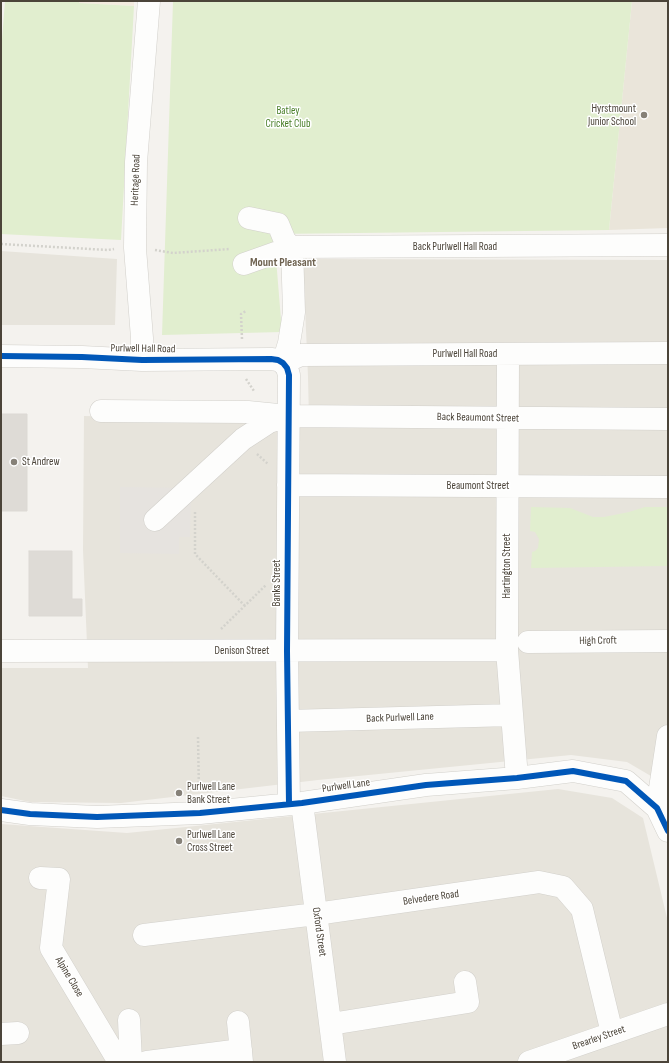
<!DOCTYPE html>
<style>
body{margin:0}
#map{position:relative;width:669px;height:1063px;overflow:hidden;background:#f4f2ee;font-family:"Sofia Sans Condensed",sans-serif}
canvas{display:block}
.frame{position:absolute;inset:0;border:2px solid #4b4439;pointer-events:none}
</style>
<div id="map">
<canvas width="669" height="1063"></canvas>
<div class="frame"></div>
</div>
<script>
const g = document.querySelector('canvas').getContext('2d');
g.lineJoin = 'round';
function paint(path, color) { g.fillStyle = color; g.fill(path, 'evenodd'); }
const shape = rows => new Path2D(rows.map(r => 'M' + r).join(''));
function strokePath(path, color, width, dash) { g.strokeStyle = color; g.lineWidth = width; g.lineCap = dash ? 'butt' : 'round'; g.setLineDash(dash || []); g.stroke(path); }
function label(font, color, halo, rows, align = 'center') {
  g.font = font + ' "Sofia Sans Condensed",sans-serif'; g.lineWidth = 3; g.setLineDash([]); g.textBaseline = 'middle'; g.strokeStyle = halo; g.fillStyle = color; for (const [text, x, y, turn = 0] of rows) {
    g.save(); g.translate(x, y); g.rotate((+turn || 0) * Math.PI / 180); g.textAlign = isNaN(turn) ? turn : align; if (halo) g.strokeText(text, 0, 0); g.fillText(text, 0, 0); g.restore();
  }
}
paint(shape([
 [1,251,117,259,115,325,1,325],
 [303,259,668,260,668,786,627,762,571,755,318,780,121,803,30,802,1,796,1,668,88,668,83,550,84,416,309,420,308,377],
 [558,789,612,798,643,818,668,922,668,1062,1,1062,1,824,127,833]
]), '#e7e4dc');
paint(shape([
 [79,1,134,1,134,6,79,3]
]), '#f3ebdf');
paint(shape([
 [632,1,668,1,668,228,609,230]
]), '#eae5da');
paint(shape([
 [5,1,79,1,79,3,134,6,121,240,1,234,1,52],
 [173,1,632,1,609,230,274,234,282,332,162,335],
 [531,507,570,508,593,517,604,517,629,512,645,507,668,507,668,566,531,568,532,552,535,551,538,548,539,539,535,532,530,531]
]), '#e1eecf');
paint(shape([
 [120,487,191,488,190,537,179,537,179,554,120,553]
]), '#e6e3df');
const building = shape([
 [1,414,27,414,27,511,1,511,1,414],
 [29,551,72,551,72,599,82,599,82,616,29,616,29,551]
]);
paint(building, '#dedbd6');
strokePath(building, '#dcd9d4', 1);
const minor = shape([
 [249,218,278,224,285,241,292,247,294,312,289,343,283,363],
 [244,264,292,247,668,245],
 [508,354,507,650,517,778],
 [1,356,82,357,142,360,271,359,278,360,283,363,287,368,289,375,287,651,289,804],
 [142,360,142,338,135,248,136,162,149,1],
 [283,363,301,355,668,353],
 [101,411,248,412,288,416,668,419],
 [288,485,668,487],
 [155,520,243,439,269,422,285,417],
 [528,642,668,641],
 [1,651,507,650],
 [288,721,512,715],
 [302,803,335,1062],
 [657,808,668,736],
 [1,810,30,814,97,817,200,813,302,803,426,785,517,778,573,771,626,781,657,808,668,831],
 [40,878,59,879,51,948,119,1062],
 [144,935,316,914,539,882,563,887,582,909,612,1033],
 [129,1020,131,1062],
 [238,1022,242,1062],
 [331,1024,468,1002,465,982],
 [1,1034,18,1033],
 [147,1062,241,1050],
 [529,1062,668,1014]
]);
strokePath(minor, '#d2d0cb', 23);
strokePath(shape([
 [1,244,108,250,114,249],
 [155,250,173,253,230,249],
 [242,339,241,314,246,311],
 [246,379,254,391],
 [257,454,268,464],
 [195,512,195,554,245,606],
 [221,629,266,585],
 [198,737,199,793]
]), '#d3d2cc', 2.5, [2, 2]);
strokePath(minor, '#fdfdfc', 22);
strokePath(shape([
 [1,356,82,357,142,360,271,359,278,360,283,363,287,368,289,375,287,651,289,804],
 [1,810,30,814,97,817,200,813,302,803,426,785,517,778,573,771,626,781,657,808,668,831]
]), '#0057b8', 6);
for (const [x, y, r, color] of [
 [644,115,4,"#868178"],
 [14,462,4,"#868178"],
 [179,793,4,"#868178"],
 [179,841,4,"#868178"]
]) { const dot = new Path2D(); dot.arc(x, y, r, 0, 2 * Math.PI); g.fillStyle = color; g.fill(dot); strokePath(dot, '#fff', 1.5); }
label('11px', '#4b4439', '#fff', [
 ["Hyrstmount",636,109,"right"],
 ["Junior School",636,122,"right"],
 ["St Andrew",22,462],
 ["Purlwell Lane",187,787],
 ["Bank Street",187,800],
 ["Purlwell Lane",187,835],
 ["Cross Street",187,848]
], 'left');
label('11px', '#4a7f2a', '#fff', [
 ["Batley",288,111],
 ["Cricket Club",288,124]
]);
label('11px', '#4b4439', '#fff', [
 ["Heritage Road",136,180,-88],
 ["Back Purlwell Hall Road",455,247],
 ["Purlwell Hall Road",143,349,1],
 ["Purlwell Hall Road",465,354],
 ["Back Beaumont Street",478,418,1],
 ["Beaumont Street",478,486],
 ["Hartington Street",507,566,-90],
 ["Banks Street",277,583,-90],
 ["High Croft",598,641,-1],
 ["Denison Street",242,651],
 ["Back Purlwell Lane",400,718,-2],
 ["Purlwell Lane",346,786,-8],
 ["Belvedere Road",431,898,-8],
 ["Oxford Street",319,932,82],
 ["Alpine Close",69,977,59],
 ["Brearley Street",599,1038,-19]
]);
label('bold 12px', '#6e6250', '#fff', [
 ["Mount Pleasant",283,263]
]);
</script>
